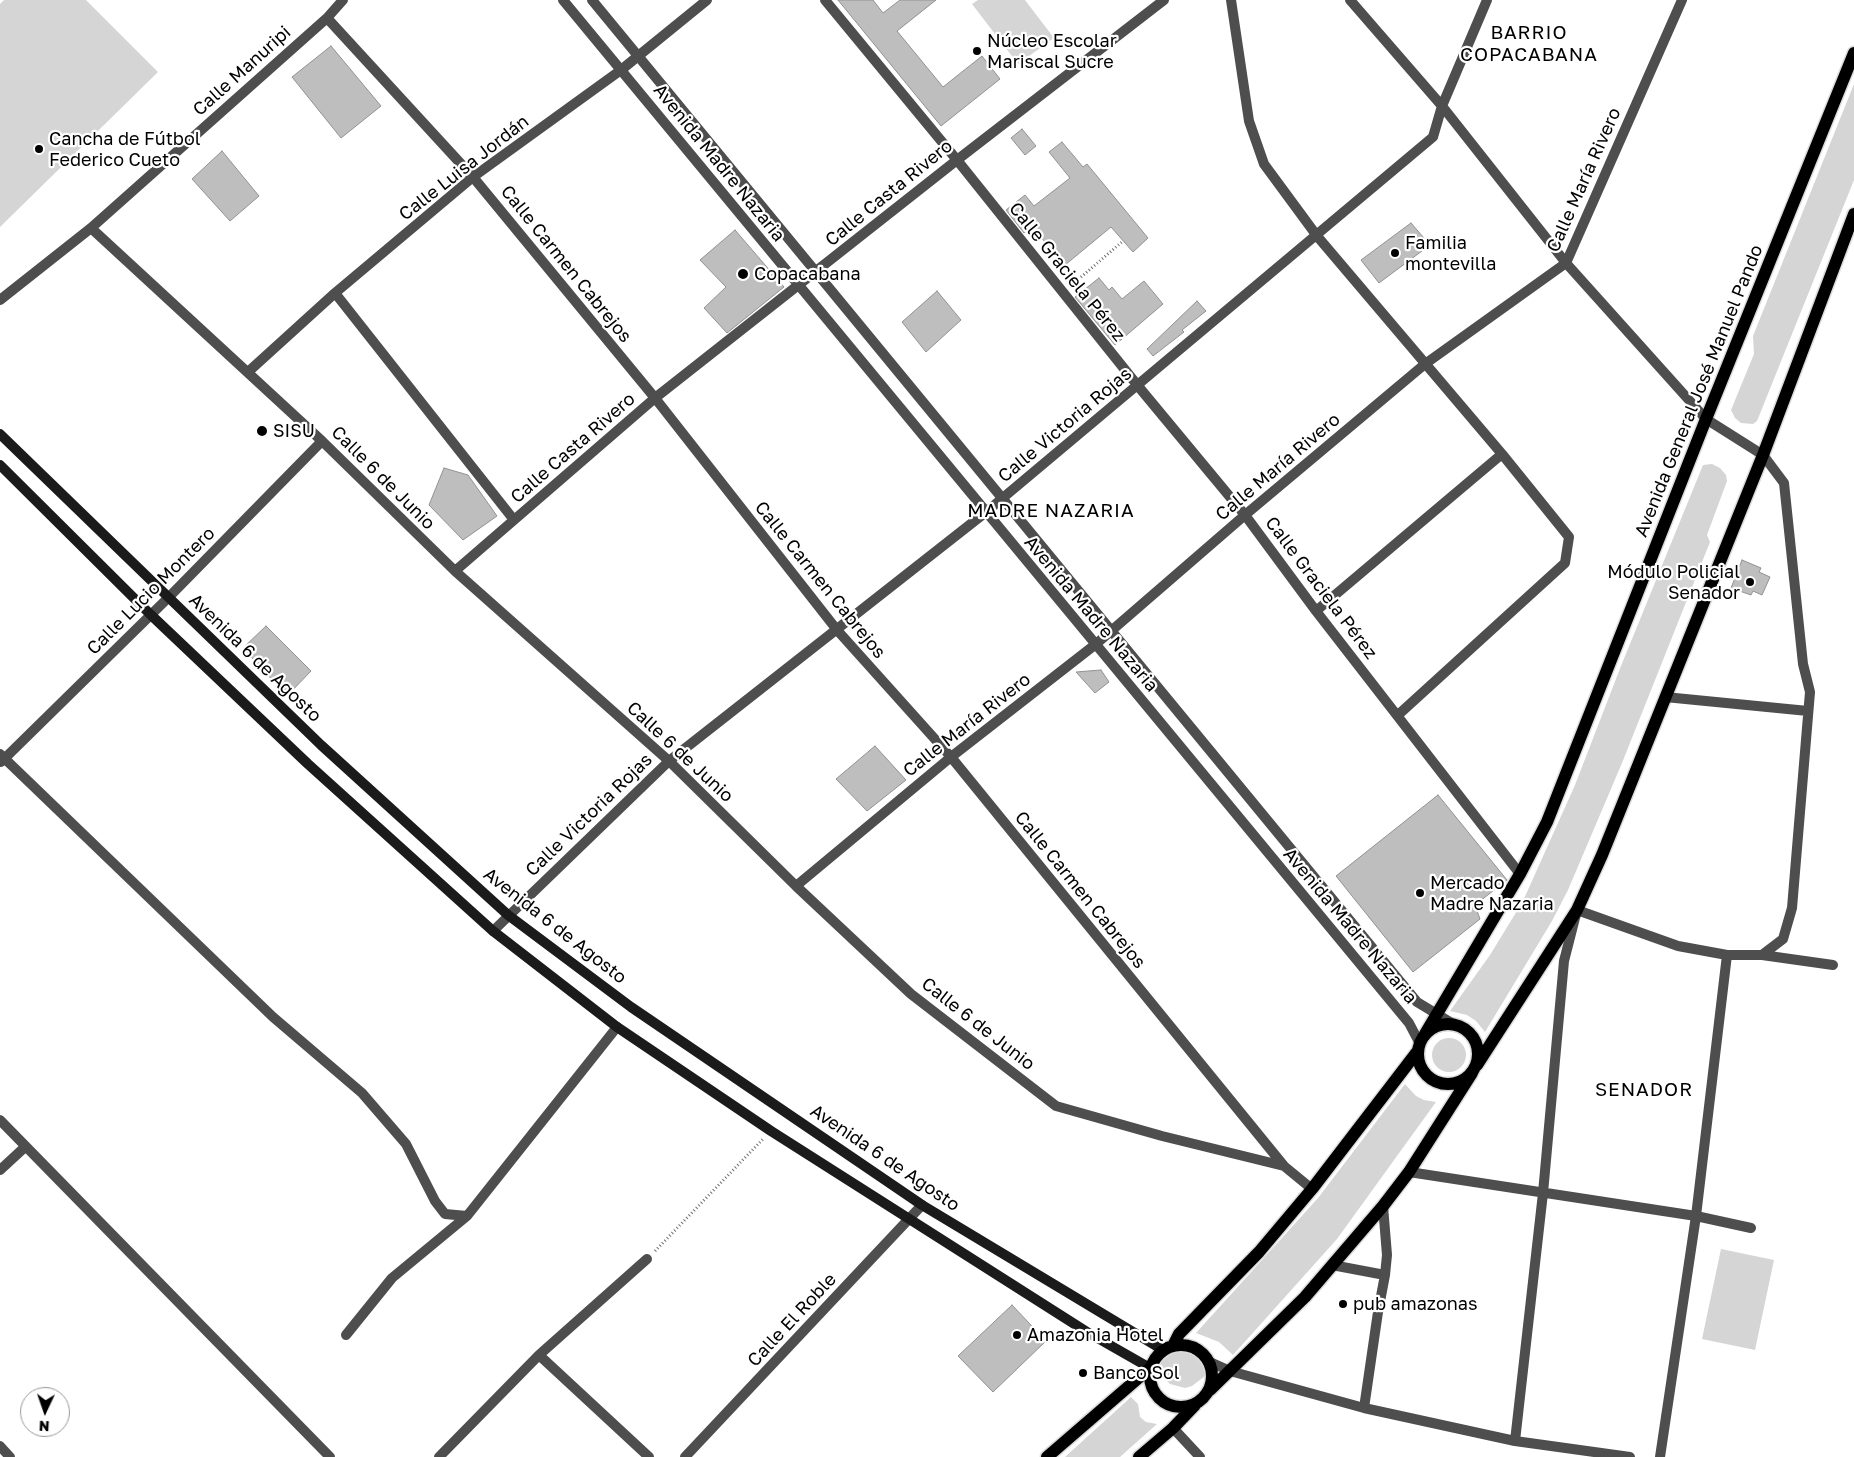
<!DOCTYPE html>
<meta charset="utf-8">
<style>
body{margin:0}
#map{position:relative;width:1854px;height:1457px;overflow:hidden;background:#fff;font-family:"Golos Text",sans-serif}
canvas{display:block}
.north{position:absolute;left:20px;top:1387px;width:50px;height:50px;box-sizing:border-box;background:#fff;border:1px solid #999;border-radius:50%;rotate:183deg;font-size:14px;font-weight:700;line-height:20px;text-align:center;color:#000}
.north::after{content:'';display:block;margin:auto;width:18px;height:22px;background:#000;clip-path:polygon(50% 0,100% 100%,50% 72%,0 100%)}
</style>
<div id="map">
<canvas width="1854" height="1457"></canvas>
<div class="north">N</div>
</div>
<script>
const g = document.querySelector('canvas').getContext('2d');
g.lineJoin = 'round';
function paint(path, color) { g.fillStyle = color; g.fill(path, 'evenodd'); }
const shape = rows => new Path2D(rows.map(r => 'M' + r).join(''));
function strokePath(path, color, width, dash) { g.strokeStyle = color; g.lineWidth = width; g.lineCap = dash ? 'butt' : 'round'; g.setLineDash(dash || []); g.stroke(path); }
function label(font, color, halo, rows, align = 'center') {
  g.font = font + ' "Golos Text",sans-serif'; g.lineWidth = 4.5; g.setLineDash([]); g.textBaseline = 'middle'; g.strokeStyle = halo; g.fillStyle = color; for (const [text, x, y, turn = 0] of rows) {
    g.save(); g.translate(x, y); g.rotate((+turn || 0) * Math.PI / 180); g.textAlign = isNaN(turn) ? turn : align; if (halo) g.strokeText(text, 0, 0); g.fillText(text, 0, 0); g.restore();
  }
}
paint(shape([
 [4,0,86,0,158,72,0,227,0,4],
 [978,0,1025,0,1054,38,1018,64,972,4],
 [1854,84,1854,180,1757,421,1753,424,1741,423,1735,418,1731,410,1754,354,1753,336],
 [1712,464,1720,468,1726,475,1727,481,1707,535,1710,542,1622,763,1568,890,1552,921,1485,1032,1476,1021,1467,1015,1450,1011,1490,955,1523,901,1575,785,1621,666,1703,465],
 '1432 1055a17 17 0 1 1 34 0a17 17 0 1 1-34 0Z',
 [1405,1084,1416,1096,1424,1100,1436,1102,1337,1239,1233,1355,1219,1342,1196,1333,1318,1198],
 [1721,1249,1774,1260,1755,1350,1702,1339],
 [1177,1351,1185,1351,1193,1354,1200,1359,1206,1370,1205,1376,1192,1386,1185,1388,1170,1384,1164,1378,1159,1370,1159,1363,1163,1359,1169,1354],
 [1131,1397,1138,1404,1140,1417,1146,1422,1157,1424,1120,1457,1065,1457]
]), '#d5d5d5');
const building = shape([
 [838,0,873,0,883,13,900,0,936,0,897,31,943,87,982,56,1000,79,941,126,838,0],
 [331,46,381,106,341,138,292,77,331,46],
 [1022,129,1036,146,1025,155,1011,138,1022,129],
 [1062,142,1083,167,1087,164,1148,238,1133,252,1111,227,1065,265,1032,227,1024,233,1006,210,1025,195,1034,206,1070,178,1049,152,1062,142],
 [222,151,259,196,230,221,192,179,222,151],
 [1411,223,1430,245,1379,283,1361,260,1411,223],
 [735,230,784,287,727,333,704,308,726,287,700,260,735,230],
 [1099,278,1109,290,1112,287,1122,299,1144,281,1163,304,1115,345,1075,297,1099,278],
 [937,291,961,320,926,352,902,322,937,291],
 [1197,301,1206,311,1182,330,1184,332,1153,356,1147,349,1197,301],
 [444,468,468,475,497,516,463,540,429,505,444,468],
 [1742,560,1761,568,1759,572,1770,577,1762,595,1753,591,1751,595,1731,588,1742,560],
 [266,626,311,671,287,696,243,648,266,626],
 [1101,670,1109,682,1095,693,1076,672,1101,670],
 [875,746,906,780,867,811,836,779,875,746],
 [1438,795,1507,880,1475,905,1480,919,1413,972,1336,876,1438,795],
 [1012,1305,1046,1341,993,1392,958,1356,1012,1305]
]);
paint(building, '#bebebe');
strokePath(building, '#929292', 1);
const primary = shape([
 '1418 1054a30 30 0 1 1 60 0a30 30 0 1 1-60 0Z',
 [1425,1034,1520,874,1547,822,1706,419,1854,53],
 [1477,1065,1577,910,1602,855,1763,455,1854,214],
 '1150 1376a31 31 0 1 1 62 0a31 31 0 1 1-62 0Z',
 [1173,1346,1179,1334,1259,1252,1312,1189,1417,1052],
 [1210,1390,1305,1297,1383,1206,1409,1172,1472,1073],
 [1047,1457,1150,1368],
 [1139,1457,1173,1428,1195,1405]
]);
strokePath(primary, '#dbdbdb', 15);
strokePath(shape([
 [1073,284,1123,241],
 [655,1251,763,1139]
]), '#707070', 3, [1, 2.5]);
strokePath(shape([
 [825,0,957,160,1138,386,1245,515,1316,611,1520,874],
 [1231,0,1249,121,1264,164,1317,236,1502,454,1569,537,1565,563,1398,715],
 [1350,0,1442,106,1566,263,1706,419,1763,455,1784,483,1803,664,1810,692,1792,908,1783,939,1762,955],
 [327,18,473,177,655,398,837,630,951,757,1284,1166],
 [91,228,322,441,455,571,669,761,796,886,911,994,1056,1106,1162,1136,1284,1166,1312,1189],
 [335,293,514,520],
 [0,300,91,228,327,18,343,0],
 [248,372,335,293,473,177,621,70,707,0],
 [455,571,655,398,957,160,1164,0],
 [1316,611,1502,454],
 [1665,697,1808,711],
 [0,754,273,1017,362,1093,406,1144,435,1201,445,1214,467,1216,617,1027],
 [1,762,169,597,322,441],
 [796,886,951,757,1096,644,1245,515,1425,364,1566,263,1682,0],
 [493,931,669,761,986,512,1433,137,1442,106,1487,0],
 [0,1120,330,1457],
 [0,1170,25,1147],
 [1409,1172,1696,1216,1751,1228],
 [1332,1265,1385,1275],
 [346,1335,392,1278,467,1216],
 [539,1355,649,1457],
 [1210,1362,1230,1371,1364,1408,1515,1441,1630,1457],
 [1364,1408,1378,1312,1385,1275,1387,1255,1383,1206],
 [1515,1441,1543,1193,1564,961,1577,910,1678,946,1727,955,1762,955,1833,965],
 [0,1446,10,1457],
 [439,1457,539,1355,647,1259],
 [685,1457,922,1205],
 [1660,1457,1696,1216,1727,955]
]), '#4e4e4e', 10);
strokePath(shape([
 [563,0,1409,1023,1419,1042],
 [592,0,1417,1002,1455,1025],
 [1173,1428,1200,1457]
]), '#4e4e4e', 10);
strokePath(shape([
 [0,434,321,745,508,915,631,1007,922,1205,1163,1350],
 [0,465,151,615,308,764,493,931,617,1027,771,1131,1087,1332,1150,1368]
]), '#1b1b1b', 10);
strokePath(primary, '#000', 12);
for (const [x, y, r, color] of [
 [977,51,5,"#000"],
 [39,149,5,"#000"],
 [1395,253,5,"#000"],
 [743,274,6,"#000"],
 [262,431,6,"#000"],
 [1750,582,5,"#000"],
 [1420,893,5,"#000"],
 [1343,1304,5,"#000"],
 [1017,1335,5,"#000"],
 [1083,1373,5,"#000"]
]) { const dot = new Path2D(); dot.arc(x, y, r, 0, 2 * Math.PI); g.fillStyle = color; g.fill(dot); strokePath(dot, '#fff', 2); }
label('18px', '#000', '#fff', [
 ["Núcleo Escolar",987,41],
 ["Mariscal Sucre",987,62],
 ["Cancha de Fútbol",49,139],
 ["Federico Cueto",49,160],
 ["Familia",1405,243],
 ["montevilla",1405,264],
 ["Copacabana",754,274],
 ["SISU",273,431],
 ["Módulo Policial",1740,572,"right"],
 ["Senador",1740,593,"right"],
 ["Mercado",1430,883],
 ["Madre Nazaria",1430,904],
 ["pub amazonas",1353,1304],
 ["Amazonia Hotel",1027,1335],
 ["Banco Sol",1093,1373]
], 'left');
label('18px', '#000', '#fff', [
 ["Calle Manuripi",242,71,-42],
 ["Avenida Madre Nazaria",719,163,51],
 ["Calle Luisa Jordán",464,168,-38],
 ["Calle María Rivero",1584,180,-66],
 ["Calle Casta Rivero",889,193,-39],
 ["Calle Carmen Cabrejos",566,264,51],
 ["Calle Graciela Pérez",1067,272,51],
 ["Avenida General José Manuel Pando",1699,391,-68],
 ["Calle Victoria Rojas",1065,425,-40],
 ["Calle Casta Rivero",573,448,-41],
 ["Calle María Rivero",1278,467,-40],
 ["Calle 6 de Junio",383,478,45],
 ["Calle Carmen Cabrejos",820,580,51],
 ["Calle Graciela Pérez",1321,588,53],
 ["Calle Lucio Montero",151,591,-45],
 ["Avenida Madre Nazaria",1091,614,50],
 ["Avenida 6 de Agosto",255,658,44],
 ["Calle María Rivero",967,725,-38],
 ["Calle 6 de Junio",680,752,43],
 ["Calle Victoria Rojas",589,815,-44],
 ["Calle Carmen Cabrejos",1080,890,51],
 ["Avenida 6 de Agosto",555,926,38],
 ["Avenida Madre Nazaria",1350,926,50],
 ["Calle 6 de Junio",978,1024,38],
 ["Avenida 6 de Agosto",885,1158,34],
 ["Calle El Roble",792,1320,-47]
]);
g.letterSpacing = '1px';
label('19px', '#000', '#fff', [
 ["BARRIO",1529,33],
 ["COPACABANA",1529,55],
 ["MADRE NAZARIA",1051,511],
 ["SENADOR",1644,1090]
]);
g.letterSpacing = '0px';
</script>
